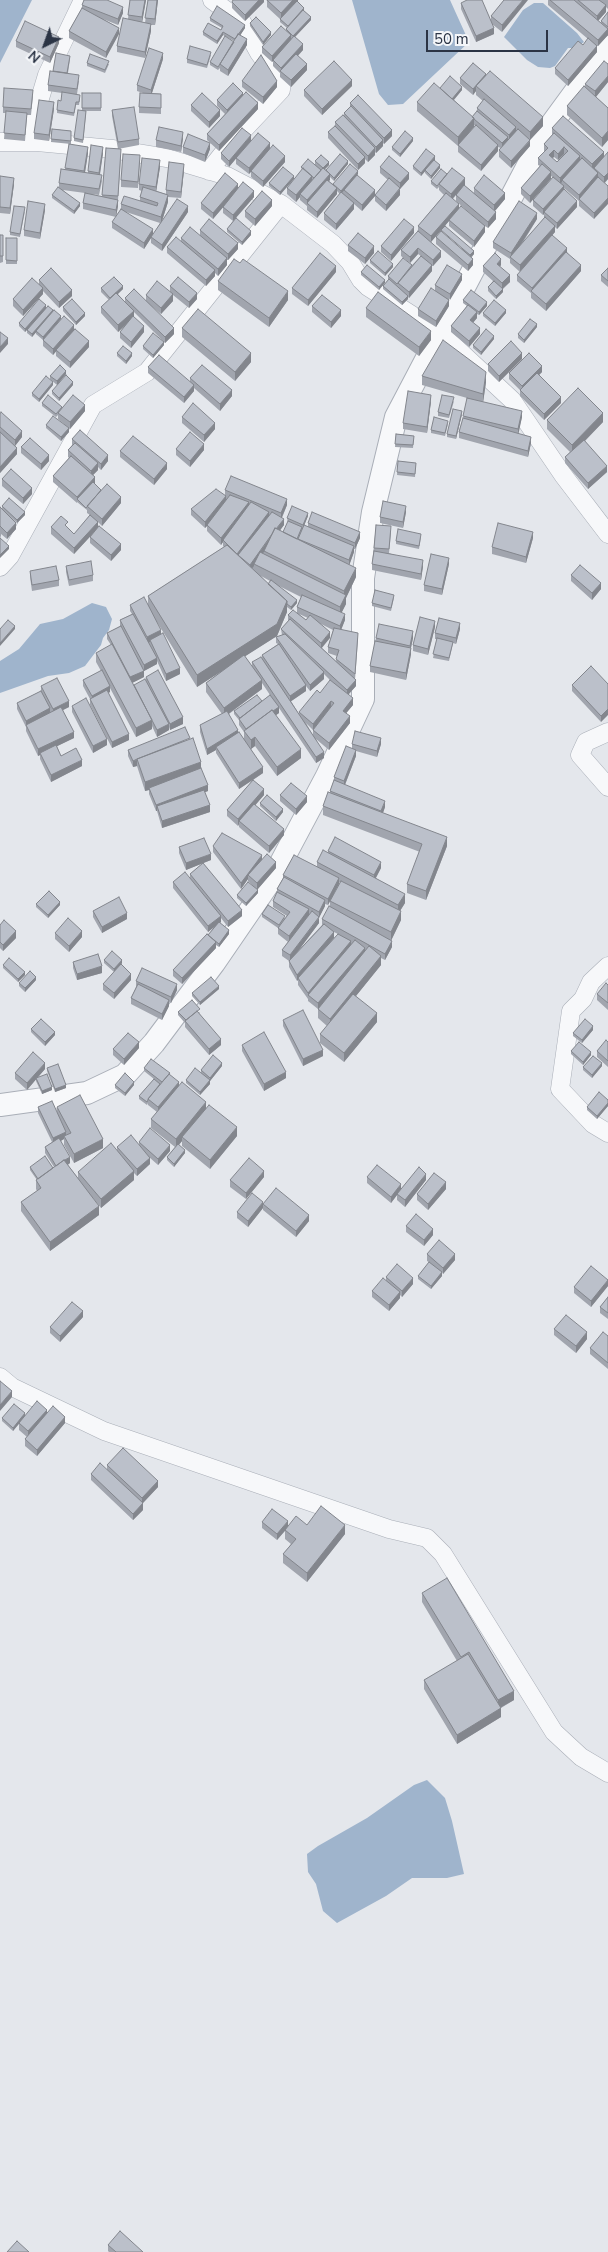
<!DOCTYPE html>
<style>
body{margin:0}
#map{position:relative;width:608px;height:2252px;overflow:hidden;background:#e4e7ec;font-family:"Nunito Sans",sans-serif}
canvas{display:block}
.north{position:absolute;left:20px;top:20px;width:50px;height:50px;-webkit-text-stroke:4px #f4f6f9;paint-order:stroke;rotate:222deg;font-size:14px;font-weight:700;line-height:20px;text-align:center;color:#2b3445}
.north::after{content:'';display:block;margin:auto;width:18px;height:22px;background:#2b3445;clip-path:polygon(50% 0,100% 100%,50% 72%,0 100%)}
.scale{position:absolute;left:426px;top:30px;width:122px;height:22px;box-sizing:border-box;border:2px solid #2b3445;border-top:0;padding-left:6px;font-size:15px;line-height:18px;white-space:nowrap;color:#2b3445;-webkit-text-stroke:4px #f4f6f9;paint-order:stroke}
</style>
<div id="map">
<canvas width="608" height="2252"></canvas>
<div class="north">N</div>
<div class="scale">50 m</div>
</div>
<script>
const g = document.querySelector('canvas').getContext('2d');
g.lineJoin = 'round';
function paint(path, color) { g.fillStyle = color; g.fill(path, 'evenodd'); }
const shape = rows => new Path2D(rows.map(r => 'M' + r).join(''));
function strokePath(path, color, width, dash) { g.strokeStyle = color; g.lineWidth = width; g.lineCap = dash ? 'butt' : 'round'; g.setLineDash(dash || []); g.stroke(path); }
paint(shape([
 [0,0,32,0,0,63],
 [352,0,450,0,469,42,403,104,388,105,379,94],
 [534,3,543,3,577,33,584,42,576,48,568,48,555,66,550,68,538,67,527,60,504,37,523,10],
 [92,603,106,607,112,619,109,630,103,638,101,645,85,666,69,673,48,676,0,693,0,661,19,649,40,624,63,619],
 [427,1780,445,1798,452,1821,464,1874,447,1878,412,1878,386,1896,337,1923,323,1911,316,1884,308,1872,307,1854,318,1846,367,1818,414,1785]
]), '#9fb4cc');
const minor = shape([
 [0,142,37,142,112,149,167,158,227,176,281,204,333,244,350,262,361,280,368,287,440,333,512,400,563,475,608,534],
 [27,142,47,75,83,0],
 [209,171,232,142,281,90,281,83,259,53,242,22,212,0],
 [0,567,10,556,93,405,147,372,281,204],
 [608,732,586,742,580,755,608,787],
 [608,966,591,982,583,999,571,1011,560,1089,593,1124,608,1133],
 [0,1377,12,1387,104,1431,389,1529,427,1538,443,1554,554,1732,581,1757,608,1773]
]);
const tertiary = shape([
 [0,1105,87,1093,125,1075,154,1043,214,963,275,874,327,776,363,699,363,578,373,512,396,417,545,133,608,47]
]);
strokePath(minor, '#a9aeb7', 19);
strokePath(tertiary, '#a9aeb7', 24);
strokePath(minor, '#f7f8fa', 18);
strokePath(tertiary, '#f7f8fa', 22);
paint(shape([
 [130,0,146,0,142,22,145,23,148,0,158,0,155,25,151,25,151,31,145,58,117,52,117,46,128,19],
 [264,0,264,2,245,21,232,8,232,2],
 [267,0,298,0,297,2,311,20,295,37,303,50,298,56,307,70,291,87,280,77,280,73,273,66,273,61,272,62,262,53,262,47,286,31,287,28,280,22,280,19,267,7],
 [504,0,502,32,492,24,494,34,476,42,461,9,461,3,491,20,491,16],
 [548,0,608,0,608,9,606,7,606,12,598,21,601,23,601,21,608,12,608,35,598,46,597,46,597,52,568,86,555,74,555,68,583,45,588,39,548,5],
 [82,5,123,13,118,25,103,19,119,28,106,58,69,38,69,31,82,8],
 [210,18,245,28,240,35,247,45,228,76,220,71,220,68,218,70,210,65,210,62,234,41,223,35,217,44,203,35,203,32,221,30,222,28,210,21],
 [250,23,271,35,263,45,250,26],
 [16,41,59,43,50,63,16,47],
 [211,55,207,68,187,63,187,59],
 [70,59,68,73,79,81,77,94,80,98,79,105,76,105,74,116,57,113,57,110,61,101,62,93,48,91,48,85,53,71],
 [163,59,152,93,161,94,161,114,139,113,139,107,143,93,137,91,137,85],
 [87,63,109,64,105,73,87,66],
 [473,63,543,126,530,140,530,146,511,168,499,157,499,150,501,148,498,147,498,151,481,171,458,152,458,145,475,126,474,125,458,146,417,111,417,102,440,88,462,90,454,100,472,117,477,111,477,108,483,101,476,95,476,91,473,95,460,84,460,78],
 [242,81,277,87,263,104,242,87],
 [608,82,596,97,608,108,608,140,602,147,567,115,567,106,585,87,585,84],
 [352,86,322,115,304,96,304,90],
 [82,93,101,93,101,111,86,111,86,114,83,143,74,141,74,138,82,110],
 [243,95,258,109,219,151,207,140,207,134,225,114,217,106,217,100],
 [33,96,31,115,27,115,25,141,4,139,6,113,3,113,3,107],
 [350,103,392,136,384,144,383,143,383,146,376,153,375,152,375,155,368,162,365,159,365,163,358,170,328,138,328,132,335,126,335,122,344,116,344,113,350,107],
 [191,105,220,116,209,128,191,111],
 [54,109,49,141,34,139,34,133],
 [112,110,139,139,139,145,118,149,112,116],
 [552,128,604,157,608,179,605,183,594,219,579,206,579,201,564,188,564,190,577,207,557,229,555,227,555,232,520,272,510,263,510,259,493,248,493,242,537,219,522,244,544,218,544,214,543,215,533,206,533,200,553,177,551,176,530,203,521,194,521,188,540,166,538,165,538,158,545,151,544,151,544,144,552,135],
 [564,154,557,162,552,158,554,157,558,160],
 [52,129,71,131,71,144,51,142],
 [183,138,181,152,156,147,156,140],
 [251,141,270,148,285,162,263,187,251,177,251,172,249,174,236,164,236,158,229,167,221,159,221,153],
 [413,141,400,157,392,150,392,147],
 [69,144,88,153,85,173,88,173,88,171,103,153,100,175,102,181,99,195,92,194,102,197,106,148,121,155,118,200,118,206,116,216,121,209,121,204,140,201,140,197,142,191,139,190,139,184,160,167,156,191,166,194,166,190,184,170,181,198,168,197,168,202,162,221,188,212,162,251,151,243,151,238,144,249,112,228,112,222,116,217,83,209,83,203,85,193,63,190,80,206,74,214,52,198,52,195,59,187,59,183,65,170],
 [126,212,160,223,153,235],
 [183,147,210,149,205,162,183,153],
 [434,160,440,168,431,179,425,173,425,171,421,176,413,169,413,166],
 [140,161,138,188,121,187,121,180],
 [315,161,329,165,325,169,326,170,348,164,334,181,330,177,329,181,333,184,358,174,357,175,375,196,362,211,354,204,354,209,336,230,324,220,324,213,340,194,337,191,337,194,317,218,307,210,307,206,300,200,300,197,296,202,287,194,287,188,302,170,301,167,315,164],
 [380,167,409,179,400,189,400,195,386,211,375,201,375,195,388,180,380,173],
 [447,174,465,185,464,185,474,193,474,188,505,199,495,211,496,219,488,228,485,226,485,232,474,247,449,226,449,221,431,242,441,257,433,266,432,266,432,271,409,298,408,297,408,299,402,305,383,289,383,286,388,280,388,276,410,263,401,256,401,250,418,231,418,226,444,195,439,190,439,187,437,189,431,184,431,181],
 [456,195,456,201,482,224,459,208,453,199],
 [418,254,421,256,412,265,410,263],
 [0,176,14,184,10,214,0,213],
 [294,176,280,195,269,186,269,183],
 [238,189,254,197,236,218,251,235,242,245,227,232,227,229,233,221,223,213,223,207,213,219,201,209,201,203],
 [272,206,255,226,245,217,245,211],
 [45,210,40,239,24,236,24,230],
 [25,211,20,237,10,235,10,232],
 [200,230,238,249,228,260,227,260,227,265,218,276,215,273,215,276,206,286,167,253,167,247,181,241,181,238,200,235],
 [414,233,391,261,381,252,381,246],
 [0,235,3,235,3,262,0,263],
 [436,237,474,254,472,257,473,265,468,271,436,244],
 [6,238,17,238,17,264,6,264],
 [348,245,374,253,365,264,348,251],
 [567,252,581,271,546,311,531,298,531,293,517,281,517,275],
 [370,260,393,267,385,276,370,263],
 [501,265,500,267,510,282,503,289,503,292,496,299,488,291,488,287,493,281,483,272,483,266],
 [608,268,608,287,601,281,601,275],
 [336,272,308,306,292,294,292,288],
 [361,272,385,280,379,290,361,275],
 [39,280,72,296,59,308,43,291,43,294,23,316,13,306,13,299,39,284],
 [462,280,449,300,449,306,436,327,418,316,418,309,435,291,435,285],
 [218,281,288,300,269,327,218,290],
 [170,286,197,299,189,308,173,295,173,301,161,314,151,306,174,334,165,343,164,342,164,345,153,358,143,349,143,346,163,341,134,312,134,317,144,332,131,348,120,338,120,332,125,325,118,332,101,313,101,307,109,300,101,292,101,288,123,289,118,294,125,302,125,298,146,300,146,295,170,292],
 [463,300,487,306,479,315,477,314,477,318,473,323,480,334,469,347,451,332,451,326,467,306,463,303],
 [312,306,341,316,331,328,312,312],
 [63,307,85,316,76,325,63,311],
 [46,308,53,312,61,319,43,340,36,334,36,332,32,337,27,333,27,330,25,332,19,326,19,323],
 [366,308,431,340,419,356,366,317],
 [483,313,506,313,495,326,483,316],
 [537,327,524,343,518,338,518,334],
 [182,328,251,362,235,381,182,337],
 [74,330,89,347,70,368,56,356,56,351,53,355,43,346,43,340],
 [494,339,481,355,473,348,473,345],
 [117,353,132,356,126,364,117,356],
 [522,359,499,382,488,371,488,364],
 [148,367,190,382,190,378,232,396,220,411,194,388,194,391,184,403,148,373],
 [542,372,539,375,561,403,544,420,520,396,520,390,509,379,509,373],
 [66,374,57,385,50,379,50,376],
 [422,376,486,382,483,402,522,417,518,433,531,443,528,457,459,438,459,432,463,419,467,398,422,385],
 [53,385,39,402,32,396,32,393],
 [73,385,59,401,52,394,52,391],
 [431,401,427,433,403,429,403,423],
 [454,401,449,418,438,416,438,412],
 [42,403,62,408,85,411,70,429,58,419,58,415,56,417,42,406],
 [0,414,22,437,15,446,17,454,0,473],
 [462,414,456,439,447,437,447,434],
 [182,417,215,429,204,442,182,423],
 [547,420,603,422,585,441,607,472,588,489,565,463,565,457,570,452,547,429],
 [448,424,445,436,431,433,431,430],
 [46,425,69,432,61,441,46,428],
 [396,434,414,436,413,448,395,447],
 [72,439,108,461,101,470,98,467,98,470,93,475,95,483,94,483,101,490,121,503,102,526,98,522,98,528,121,550,111,561,90,543,90,537,97,529,74,554,51,534,51,527,68,528,74,534,90,515,87,513,87,510,77,502,77,503,53,482,53,476,69,458,68,457,68,450,72,445],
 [21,447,49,461,41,470,21,453],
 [176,449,204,450,190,467,176,455],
 [120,451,167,469,154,485,120,457],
 [398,461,416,463,415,477,397,475],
 [2,479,32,494,23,504,2,486],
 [225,490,287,505,282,518,284,525,280,530,283,532,288,522,287,518,308,516,304,526,308,527,308,523,360,538,355,549,354,549,354,552,349,565,356,577,346,598,346,604,341,613,345,620,341,629,358,639,355,680,356,686,348,695,353,705,346,713,350,723,329,750,316,739,324,758,316,763,279,708,279,713,276,715,301,758,277,776,255,746,251,749,263,773,253,780,264,795,255,805,284,835,269,853,239,827,239,824,238,826,227,816,227,810,253,780,239,789,216,753,216,750,207,755,200,732,200,725,222,714,206,692,206,683,221,671,197,687,157,622,161,635,180,674,166,681,157,661,157,664,144,671,144,677,132,683,134,685,146,680,146,677,183,724,170,730,169,727,169,730,157,737,152,726,152,729,136,737,110,688,110,692,108,693,129,740,112,748,90,705,90,699,83,686,83,680,101,671,96,662,96,653,111,645,107,639,107,633,120,626,120,620,132,614,130,611,130,605,148,604,148,596,224,547,223,546,223,542,221,545,207,531,207,526,205,528,191,515,191,509,225,495],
 [261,576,270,581,268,584],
 [279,586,301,597,297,607,297,613,288,615,288,621,281,629,282,635,276,637,276,643,278,644,262,655,262,659,252,662,252,667,245,656,277,636,287,612,287,607,291,610,297,603],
 [299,614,308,618,306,620],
 [321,624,333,630,328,647,328,653,337,656,336,661,322,648],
 [324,674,335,685,320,693,299,712,299,714,291,701,306,691,306,686,310,691,324,679],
 [262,683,270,695,262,701,234,711,234,714,239,720,239,725,244,732,244,739,238,732,229,714,262,689],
 [306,723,313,730,313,735],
 [2,506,25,515,17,523,2,509],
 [0,507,16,529,7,539,1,534,1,536,0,538],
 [406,512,403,528,380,523,380,517],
 [376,525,391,533,389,553,423,566,421,580,372,570,372,564],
 [421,537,419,549,396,544,396,541],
 [533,538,526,563,492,554,492,547],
 [449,564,442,595,424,591,424,585],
 [66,566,93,575,93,581,69,586,66,572],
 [30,571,59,580,59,586,32,591,30,577],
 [571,575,601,589,592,600,571,581],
 [394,598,391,611,372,606,372,603],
 [435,627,428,655,413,651,413,645],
 [460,629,456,644,453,643,449,661,433,658,437,639,435,639,435,633],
 [376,638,413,638,411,648,411,654,406,680,370,672,370,666],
 [608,684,601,722,572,691,572,685],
 [41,686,69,707,63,710,74,738,57,746,61,756,82,766,51,782,40,759,40,755,38,756,26,731,26,727,17,709,17,703,41,691],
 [72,706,107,745,93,753,72,712],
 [190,740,201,770,208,791,205,792,210,812,162,828,157,811,156,811,149,794,149,790,145,791,137,766,133,767,128,756,128,750],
 [352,744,381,744,377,757,356,751,356,756,345,785,385,807,383,813,447,846,426,900,407,893,407,884,420,852,323,815,323,806,330,793,330,791,334,780,334,777,352,748],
 [280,795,307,802,296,815,280,801],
 [260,803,283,812,276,821,260,806],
 [213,846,262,859,276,868,257,890,248,881,248,879,241,889,213,852],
 [179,847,211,860,203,863,242,916,228,927,221,918,221,922,220,923,229,934,219,947,216,945,216,948,182,984,173,976,173,970,208,935,215,926,208,932,173,888,173,882,190,877,190,874,203,863,186,870,179,853],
 [328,851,381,868,376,878,405,903,400,911,401,920,391,940,392,947,385,960,381,958,381,965,356,996,377,1022,344,1062,320,1043,320,1034,327,1026,318,1018,318,1009,308,1001,308,999,298,985,298,980,297,981,289,967,289,961,282,956,282,950,288,942,278,934,278,928,262,917,262,914,285,918,287,916,273,907,273,901,277,892,277,889,283,878,283,875,317,867,317,862,328,852],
 [339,882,340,883,330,901,330,907,322,919,322,925,298,951,319,923,319,917,325,906,325,904,328,905,339,884],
 [334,932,338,934,320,954,334,938],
 [258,893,246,906,237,898,237,895],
 [36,904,60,905,48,918,36,907],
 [93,911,127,919,102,933,93,917],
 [0,925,16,938,3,951,0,948],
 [55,933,82,937,69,952,55,939],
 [104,960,122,963,114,972,104,963],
 [73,962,102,973,77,980,73,968],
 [3,965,25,975,18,982,3,968],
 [36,980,25,992,19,986,19,983],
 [131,980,114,999,103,990,103,984],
 [136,981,177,990,171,1003,169,1002,169,1006,162,1020,131,1004,131,998,136,987],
 [608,985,608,1010,597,1000,597,994],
 [219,989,200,1005,192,996,192,993],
 [178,1012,200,1012,199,1013,221,1045,209,1055,185,1027,185,1023,178,1015],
 [283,1020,323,1056,303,1066,283,1026],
 [31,1029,55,1035,45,1046,31,1032],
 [593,1030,582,1043,573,1036,573,1033],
 [608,1042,608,1067,597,1057,597,1051],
 [242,1045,286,1078,264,1091,242,1051],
 [139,1048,124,1065,113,1055,113,1049],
 [571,1051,591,1055,583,1065,571,1054],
 [222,1066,210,1081,210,1084,200,1095,186,1083,186,1080,201,1073,201,1070],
 [602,1066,592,1078,583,1070,583,1067],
 [47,1068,66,1088,55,1092,47,1071],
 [144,1068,170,1075,179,1086,206,1108,237,1136,210,1169,182,1146,182,1141,179,1145,185,1153,174,1167,167,1160,167,1157,175,1147,151,1128,151,1119,157,1112,148,1105,148,1103,147,1105,139,1099,139,1096,154,1079,144,1071],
 [45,1069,38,1077,52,1090,42,1094,36,1081,36,1079,27,1090,15,1079,15,1073],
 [115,1085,134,1085,125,1096,115,1088],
 [608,1100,608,1106,597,1119,587,1110,587,1107],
 [38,1107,57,1112,57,1107,103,1148,74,1163,64,1145,64,1139,61,1141,70,1163,68,1165,78,1178,78,1172,117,1151,117,1147,139,1145,139,1142,170,1151,158,1165,149,1157,150,1164,137,1176,134,1173,134,1180,101,1208,92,1197,99,1215,50,1251,21,1211,21,1202,37,1191,36,1189,36,1180,37,1180,30,1170,30,1167,54,1167,45,1153,45,1147,52,1142,38,1113],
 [264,1177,246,1199,230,1187,230,1180],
 [367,1177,401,1189,426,1180,405,1207,397,1200,397,1195,391,1203,367,1183],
 [446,1189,428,1210,417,1200,417,1194],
 [263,1204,309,1221,296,1237,263,1210],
 [263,1208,248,1227,237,1218,237,1212],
 [406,1226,433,1235,424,1246,406,1232],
 [427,1254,455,1260,443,1274,442,1272,442,1276,431,1289,418,1279,418,1276,429,1262,427,1261],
 [386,1277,413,1284,402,1297,400,1295,400,1298,389,1311,372,1297,372,1291,386,1280],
 [608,1286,591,1307,574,1293,574,1287],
 [608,1297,608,1319,600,1313,600,1307],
 [83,1317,60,1342,50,1333,50,1327],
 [554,1329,587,1339,576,1353,554,1335],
 [608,1336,608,1369,590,1354,590,1348],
 [47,1413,65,1423,37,1456,25,1446,25,1439,27,1437,19,1430,19,1424,13,1431,2,1421,2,1418],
 [107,1465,158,1487,143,1503,143,1510,133,1520,91,1480,91,1474,107,1470],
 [262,1522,288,1526,307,1525,345,1534,307,1582,283,1563,283,1554,291,1544,285,1539,285,1531,277,1540,262,1528],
 [422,1593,514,1700,501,1708,501,1717,457,1744,424,1689,424,1680,457,1661,422,1602],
 [108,2245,143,2252,109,2252,108,2251]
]), '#a1a5ae');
paint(shape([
 [145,0,146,0,142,23,142,17],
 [157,0,158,0,155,25,155,19],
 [259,0,264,0,264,2,245,21,245,15],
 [293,0,298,0,298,1,281,19,281,13],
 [523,0,528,0,502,32,502,25],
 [606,5,606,12,597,22,597,16],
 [123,7,123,13,118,25,118,19],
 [304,8,304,11,288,29,288,26],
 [311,17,311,20,293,39,293,36],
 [151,24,151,31,145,58,145,52],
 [245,25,245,28,236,42,236,39],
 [119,28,119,34,106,58,106,52],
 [494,28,494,34,476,42,476,36],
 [608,29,608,35,598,46,598,40],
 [223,32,223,35,217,44,217,41],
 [271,32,271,35,263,45,263,42],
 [291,35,291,42,272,62,272,56],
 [59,37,59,43,50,63,50,57],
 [247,39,247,45,228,76,228,70],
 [303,44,303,50,282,72,281,71,281,68],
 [597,46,597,52,568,86,568,80],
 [163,53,163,59,151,96,151,90],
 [307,64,307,70,291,87,291,80],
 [486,74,486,80,476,86,476,91,473,95,473,89],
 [608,76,608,82,595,98,595,91],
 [352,80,352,86,322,115,322,109],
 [277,81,277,87,263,104,263,97],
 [462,87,462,90,451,103,451,99],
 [243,93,243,99,227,116,227,110],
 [54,102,54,109,49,141,49,135],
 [258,103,258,109,219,151,219,145],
 [220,110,220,116,209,128,209,122],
 [543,117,543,126,530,140,530,146,511,168,511,161,530,141,530,132],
 [474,118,474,127,458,146,458,137],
 [516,127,516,133,509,141,509,135],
 [392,130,392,136,384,144,384,138],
 [608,131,608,140,602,147,602,138],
 [183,132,183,138,181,152,181,146],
 [251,135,251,141,229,167,229,161],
 [508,137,508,143,502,150,502,143],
 [413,138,413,141,400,157,400,154],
 [383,140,383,146,376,153,376,147],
 [210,143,210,149,205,162,205,155],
 [270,143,270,149,249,174,249,168],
 [498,145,498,151,481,171,481,165],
 [88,147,88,153,84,178,84,171],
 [103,147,103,153,99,179,99,173],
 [564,147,564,154,558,160,558,154],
 [375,148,375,155,368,162,368,156],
 [554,150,554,157,549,161,549,155],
 [604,152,604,158,592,170,592,164],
 [285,156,285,162,263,187,263,181],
 [435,156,435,160,421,176,421,173],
 [580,156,580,162,562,180,562,182,560,184,560,178],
 [365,157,365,163,358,170,358,164],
 [160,160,160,167,156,193,156,187],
 [348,161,348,164,334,181,334,178],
 [329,162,329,165,323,171,323,168],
 [184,164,184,170,181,198,181,192],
 [440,165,440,168,431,179,431,176],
 [358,171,358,174,341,194,341,191],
 [551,172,551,179,530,203,530,196],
 [409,173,409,179,400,189,400,195,386,211,386,205,400,189,400,183],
 [598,173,598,179,579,199,579,201,579,195],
 [608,173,608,179,604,183,604,177],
 [330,174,330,180,309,205,307,204,307,200],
 [294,176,294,179,280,195,280,192],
 [312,176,312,182,300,194,300,197,296,202,296,195],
 [14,178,14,184,10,214,10,208],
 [465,178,465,185,451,200,451,194],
 [238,184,238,190,213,219,213,213],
 [564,186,564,193,544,212,544,214,543,215,543,209],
 [337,188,337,194,317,218,317,212],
 [375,190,375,196,362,211,362,205],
 [254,191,254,197,233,221,233,215],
 [505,193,505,199,494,212,494,205],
 [168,195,168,202,161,224,161,217],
 [608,198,608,204,594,219,594,213],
 [118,200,118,206,116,217,116,210],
 [272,200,272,206,255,226,255,219],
 [577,201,577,207,557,229,557,223],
 [80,203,80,206,74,214,74,211],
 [354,203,354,209,336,230,336,224],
 [45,204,45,210,40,239,40,233],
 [459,204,459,210,449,220,449,221,431,242,431,236],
 [188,206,188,212,162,251,162,245],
 [496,212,496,219,488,228,488,222],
 [537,213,537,219,512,258,511,258,511,253],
 [485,226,485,232,474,247,474,241],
 [555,226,555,232,520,272,520,265],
 [414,227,414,233,391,261,391,255],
 [153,229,153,235,144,249,144,243],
 [251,231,251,235,242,245,242,242],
 [238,243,238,249,228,260,228,254],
 [374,246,374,253,365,264,365,258],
 [418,248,418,254,410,263,410,257],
 [567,248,567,255,532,292,532,288],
 [441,251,441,257,433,266,433,260],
 [474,251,474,254,470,258,470,255],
 [227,258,227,265,218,276,218,269],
 [473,259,473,265,468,271,468,265],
 [501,259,501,265,497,270,497,264],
 [393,264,393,267,385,276,385,273],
 [432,265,432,271,409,298,409,292],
 [581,265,581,271,546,311,546,304],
 [336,266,336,272,308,306,308,300],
 [215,270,215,276,206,286,206,280],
 [462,274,462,280,450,300,450,294],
 [510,275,510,282,502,289,502,283],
 [385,280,385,283,379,290,379,287],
 [123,286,123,289,110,301,110,298],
 [43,288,43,294,23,316,23,310],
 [503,289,503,292,496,299,496,296],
 [72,290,72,296,59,308,59,302],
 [288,291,288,300,269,327,269,318],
 [197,293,197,299,189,308,189,302],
 [173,294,173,301,161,314,161,308],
 [408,296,408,299,402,305,402,302],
 [449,300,449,306,436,327,436,321],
 [487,302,487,306,479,315,479,312],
 [46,305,46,309,25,332,25,329],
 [53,310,53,313,32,337,32,334],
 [341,310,341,316,331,328,331,322],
 [506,310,506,313,495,326,495,323],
 [134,311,134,317,118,332,118,325],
 [477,312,477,318,470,326,470,320],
 [85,313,85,316,76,325,76,322],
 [61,316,61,319,43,340,43,337],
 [537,324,537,327,524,343,524,340],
 [74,325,74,331,53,355,53,349],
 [144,326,144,332,131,348,131,342],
 [174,328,174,334,165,343,165,337],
 [480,328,480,334,469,347,469,341],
 [431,331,431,340,419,356,419,347],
 [494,336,494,339,481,355,481,352],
 [8,338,8,344,0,353,0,347],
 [89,341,89,347,70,368,70,362],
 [164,342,164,345,153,358,153,355],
 [132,353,132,356,126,364,126,361],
 [251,353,251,362,235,381,235,372],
 [522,353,522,359,499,382,499,376],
 [542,366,542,372,522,392,522,386],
 [66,371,66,374,57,385,57,381],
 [486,372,486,382,483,403,483,394],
 [53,382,53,385,39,402,39,399],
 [73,382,73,385,59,401,59,398],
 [194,385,194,391,184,403,184,397],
 [232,390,232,396,220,411,220,404],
 [431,395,431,401,427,433,427,427],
 [561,397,561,403,544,420,544,414],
 [85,405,85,411,70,429,70,422],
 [462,411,462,414,456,439,456,436],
 [522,411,522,417,518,436,518,429],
 [603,413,603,422,572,454,572,445],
 [215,423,215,429,204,442,204,435],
 [69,428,69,432,61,441,61,437],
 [22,431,22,437,15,446,15,440],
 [531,437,531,443,528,457,528,451],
 [204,444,204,450,190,467,190,461],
 [17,448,17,454,0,473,0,467],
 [49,455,49,461,41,470,41,464],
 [108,455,108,461,101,470,101,464],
 [98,463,98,470,91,477,91,471],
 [167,463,167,469,154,485,154,479],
 [607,466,607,472,588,489,588,483],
 [95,477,95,483,79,501,77,499,77,503,77,497],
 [32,488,32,494,23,504,23,498],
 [226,496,226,502,207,525,207,526,205,528,205,522],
 [121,497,121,503,102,526,102,519],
 [287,499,287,505,281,519,281,513],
 [249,502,249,508,223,540,223,542,221,545,221,538],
 [406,506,406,512,403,528,403,522],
 [25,512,25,515,17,523,17,520],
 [269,512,269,518,238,555,238,558,237,560,237,554],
 [308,513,308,516,303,528,303,525],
 [284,519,284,525,255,564,254,564,254,566,250,571,250,565],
 [98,522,98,528,74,554,74,548],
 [16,523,16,529,7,539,7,533],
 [360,532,360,538,355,549,355,543],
 [533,532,533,538,526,563,526,557],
 [121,544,121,550,111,561,111,555],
 [9,546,9,549,0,558,0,555],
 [354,546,354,552,349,566,349,560],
 [449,558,449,564,442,595,442,589],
 [423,560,423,566,421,580,421,574],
 [356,568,356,577,346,598,346,604,340,616,340,607,344,597,344,591],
 [601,583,601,589,592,600,592,593],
 [297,600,297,603,291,610,291,607],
 [287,601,287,612,277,636,197,687,197,675],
 [345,614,345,620,340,633,340,626],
 [435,621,435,627,428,655,428,649],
 [460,623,460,629,456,644,456,638],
 [15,626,15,629,0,646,0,643],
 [161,630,161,636,150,640,150,642,147,643,147,637],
 [413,631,413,638,410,652,410,646],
 [330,632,330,638,321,649,321,643],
 [411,648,411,654,406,680,406,673],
 [157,658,157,664,144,671,144,677,130,684,130,677,144,671,144,665],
 [180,668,180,674,166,681,166,674],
 [324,672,324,679,310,691,310,685],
 [262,680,262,689,224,717,224,708],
 [356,680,356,686,347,696,347,690],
 [306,685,306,691,290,702,290,696],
 [110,686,110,692,92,702,92,696],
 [353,698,353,705,343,717,343,711],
 [69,701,69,707,53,715,53,709],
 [331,701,331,707,313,730,313,724],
 [279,707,279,713,247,736,247,730],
 [50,708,50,714,26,725,26,727,26,721],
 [608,709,608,715,601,722,601,716],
 [350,716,350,723,329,750,329,743],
 [183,717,183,724,170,730,170,724],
 [152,720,152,729,136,737,136,728],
 [169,724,169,730,157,737,157,730],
 [238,730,238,736,216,747,216,750,207,755,207,749],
 [74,732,74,738,41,754,40,753,40,755,38,756,38,749],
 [129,734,129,740,112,748,112,742],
 [255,737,255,746,251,749,251,740],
 [381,738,381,744,377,757,377,751],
 [107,739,107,745,93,753,93,746],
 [301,749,301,758,277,776,277,767],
 [356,750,356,756,344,787,344,781],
 [324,752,324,758,316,763,316,757],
 [82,760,82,766,51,782,51,775],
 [137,760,137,766,133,767,133,761],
 [201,762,201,771,149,788,149,790,145,791,145,782],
 [263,767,263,773,239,789,239,783],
 [208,785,208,791,158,810,157,806,157,811,156,811,156,805],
 [264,789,264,795,241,822,239,821,239,824,238,826,238,819],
 [307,796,307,802,296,815,296,809],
 [385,801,385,807,381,818,381,811],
 [210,805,210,812,162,828,162,821],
 [283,809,283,812,276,821,276,817],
 [284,829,284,835,269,853,269,846],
 [447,837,447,846,426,900,426,891],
 [211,854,211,860,186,870,186,863],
 [262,855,262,861,248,875,248,879,241,889,241,883],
 [276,862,276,868,257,890,257,883],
 [381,862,381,868,374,881,374,875],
 [339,878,339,884,328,905,328,899],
 [258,890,258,893,246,906,246,903],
 [405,894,405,903,398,914,398,905],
 [325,900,325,906,319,918,319,917,319,923,290,962,290,955,319,918,319,912],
 [60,902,60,905,48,918,48,915],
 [309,909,309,916,289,943,289,936],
 [242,910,242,916,228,927,228,921],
 [401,911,401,920,391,941,391,932],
 [127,913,127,919,102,933,102,927],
 [221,916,221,922,208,932,208,926],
 [229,930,229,934,219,947,219,944],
 [16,931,16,938,3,951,3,945],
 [82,931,82,937,69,952,69,946],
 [334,932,334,938,297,981,297,975],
 [351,941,351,947,308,995,308,999,308,993],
 [392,941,392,947,385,960,385,954],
 [216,942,216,948,182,984,182,978],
 [365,948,365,954,318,1009,318,1003],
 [381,956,381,965,330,1028,330,1019],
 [122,960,122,963,114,972,114,969],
 [102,966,102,973,77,980,77,974],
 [25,972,25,975,18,982,18,979],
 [131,974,131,980,114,999,114,993],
 [36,977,36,980,25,992,25,988],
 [177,984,177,990,171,1003,171,997],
 [219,986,219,989,200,1005,200,1002],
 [169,1000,169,1006,162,1020,162,1014],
 [377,1013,377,1022,344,1062,344,1053],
 [593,1026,593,1030,582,1043,582,1040],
 [55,1032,55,1035,45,1046,45,1042],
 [221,1039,221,1045,209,1055,209,1049],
 [139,1042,139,1048,124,1065,124,1059],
 [323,1050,323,1056,303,1066,303,1059],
 [591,1052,591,1055,583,1065,583,1062],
 [45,1063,45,1069,27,1090,27,1083],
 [222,1063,222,1066,210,1081,210,1078],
 [602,1063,602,1066,592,1078,592,1075],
 [286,1072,286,1078,264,1091,264,1084],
 [210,1080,210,1084,200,1095,200,1092],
 [134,1082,134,1085,125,1096,125,1093],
 [179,1082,179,1088,158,1114,158,1107],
 [66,1085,66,1088,55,1092,55,1089],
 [52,1087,52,1090,42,1094,42,1091],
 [206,1102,206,1111,182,1137,182,1141,176,1148,176,1139],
 [608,1103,608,1106,597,1119,597,1116],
 [237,1127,237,1136,210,1169,210,1160],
 [66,1132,66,1138,64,1136,64,1139,53,1145,53,1138],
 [103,1139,103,1148,74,1163,74,1154],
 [170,1145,170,1151,158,1165,158,1159],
 [185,1150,185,1153,174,1167,174,1164],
 [70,1157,70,1163,56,1172,56,1166],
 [150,1158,150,1164,137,1176,137,1169],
 [134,1171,134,1180,101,1208,101,1199],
 [264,1171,264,1177,246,1199,246,1193],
 [426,1174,426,1180,405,1207,405,1200],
 [446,1182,446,1189,428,1210,428,1204],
 [401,1184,401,1191,397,1194,397,1195,391,1203,391,1197],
 [263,1202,263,1208,248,1227,248,1221],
 [99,1206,99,1215,50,1251,50,1242],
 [309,1215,309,1221,296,1237,296,1231],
 [433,1229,433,1235,424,1246,424,1240],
 [455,1254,455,1260,443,1274,443,1268],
 [442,1272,442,1276,431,1289,431,1286],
 [413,1278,413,1284,402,1297,402,1291],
 [608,1280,608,1286,591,1307,591,1301],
 [400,1292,400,1298,389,1311,389,1305],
 [83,1311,83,1317,60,1342,60,1336],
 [587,1332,587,1339,576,1353,576,1346],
 [12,1391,12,1397,0,1411,0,1405],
 [47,1410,47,1416,28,1438,28,1431],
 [25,1413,25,1416,13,1431,13,1428],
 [65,1417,65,1423,37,1456,37,1450],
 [158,1481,158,1487,142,1504,142,1498],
 [143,1503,143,1510,133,1520,133,1514],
 [288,1521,288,1527,277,1540,277,1534],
 [345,1525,345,1534,307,1582,307,1573],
 [514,1691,514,1700,498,1709,498,1700],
 [501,1708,501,1717,457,1744,457,1735]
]), '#83868d');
const building = shape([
 [84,0,107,0,123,7,118,19,82,5,84,0],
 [130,0,145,0,142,17,128,15,130,0],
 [148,0,157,0,155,19,145,18,148,0],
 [233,0,259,0,245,15,232,2,233,0],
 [267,0,293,0,281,13,267,0],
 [467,0,482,0,494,28,476,36,461,3,467,0],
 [504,0,523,0,502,25,491,16,504,0],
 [550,0,574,0,608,29,598,40,550,0],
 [578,0,599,0,606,5,597,16,578,0],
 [297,1,304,8,288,26,280,19,297,1],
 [217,6,245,25,235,39,223,32,217,41,203,32,208,23,221,30,223,26,210,18,217,6],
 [82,8,119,28,106,52,69,31,82,8],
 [303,10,311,17,293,36,286,29,303,10],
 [608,12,608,27,601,21,608,12],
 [256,17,271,32,263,42,250,23,256,17],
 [123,18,151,24,145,52,117,46,123,18],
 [25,21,59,37,50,57,16,41,25,21],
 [281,26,291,35,272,56,262,47,281,26],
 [238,34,247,39,228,70,220,64,238,34],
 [225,36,234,42,218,67,210,62,225,36],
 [294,36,303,44,281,68,273,60,294,36],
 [588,38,597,46,568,80,555,68,578,41,583,45,588,38],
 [190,46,211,52,207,65,187,59,190,46],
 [149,48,163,53,151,90,137,85,149,48],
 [56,53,70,56,67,73,53,71,56,53],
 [90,54,109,61,105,70,87,63,90,54],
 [296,54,307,64,291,80,280,71,296,54],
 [261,55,277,81,263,97,242,81,261,55],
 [334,61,352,80,322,109,304,90,334,61],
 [604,61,608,64,608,76,595,91,585,84,604,61],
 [473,63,486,74,473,89,460,78,473,63],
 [50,71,79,75,77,89,48,85,50,71],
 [490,71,543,117,530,132,476,86,490,71],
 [450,76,462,87,452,99,440,88,450,76],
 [233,83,243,93,227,110,217,100,233,83],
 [434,83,474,118,458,137,417,102,434,83],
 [584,86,608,108,608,131,602,138,567,106,584,86],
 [4,88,33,90,31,109,3,107,4,88],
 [62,92,80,95,79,102,76,102,74,113,57,110,58,100,61,101,62,92],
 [246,92,258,103,219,145,207,134,246,92],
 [82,93,101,93,101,108,82,108,82,93],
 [140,93,161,94,161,108,139,107,140,93],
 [202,93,220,110,209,122,191,105,202,93],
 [358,95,392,130,384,138,350,103,358,95],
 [484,99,516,127,509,135,477,108,484,99],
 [39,100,54,102,49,135,34,133,39,100],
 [351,106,383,140,376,147,344,113,351,106],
 [134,107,139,139,118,142,112,110,134,107],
 [78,110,86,111,83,140,74,138,78,110],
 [6,111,27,113,25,135,4,133,6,111],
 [477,111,508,137,502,143,474,119,474,118,472,117,477,111],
 [343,115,375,148,368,156,335,122,343,115],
 [563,116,604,152,592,164,552,128,563,116],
 [476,125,498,145,481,165,458,145,476,125],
 [335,126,365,157,358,164,328,132,335,126],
 [159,127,183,132,181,146,156,140,159,127],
 [242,128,251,135,229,161,221,153,242,128],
 [52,129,71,131,71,141,51,139,52,129],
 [518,129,530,140,511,161,499,150,518,129],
 [405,131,413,138,400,154,392,147,405,131],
 [258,133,270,143,249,168,236,158,258,133],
 [554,133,580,156,560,178,538,158,548,148,544,144,554,133],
 [564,147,568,151,557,162,549,155,554,150,558,154,564,147],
 [188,134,210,143,205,155,183,147,188,134],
 [69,144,88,147,84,171,65,168,69,144],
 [91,145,103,147,99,173,88,171,91,145],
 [273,145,285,156,263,181,251,171,273,145],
 [106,148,121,149,118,196,102,195,106,148],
 [426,149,435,156,421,173,413,166,426,149],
 [608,152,608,173,604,177,594,168,608,152],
 [123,154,140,155,138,182,121,180,123,154],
 [340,154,348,161,334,178,326,170,340,154],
 [321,155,329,162,323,168,315,161,321,155],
 [389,156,409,173,400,183,380,167,389,156],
 [142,158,160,160,156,187,139,184,142,158],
 [582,158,598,173,579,195,562,180,582,158],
 [308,159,321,170,314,178,301,167,308,159],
 [434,160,440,165,431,176,425,170,434,160],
 [169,162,184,164,181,192,166,190,169,162],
 [350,164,358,171,341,191,333,184,350,164],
 [542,164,551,172,530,196,521,188,542,164],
 [283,167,294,176,280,192,269,183,283,167],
 [303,168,312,176,296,195,287,188,303,168],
 [323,168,330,174,307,200,300,194,323,168],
 [452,168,465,178,451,194,439,184,452,168],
 [61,169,102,175,99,189,59,183,61,169],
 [441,169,447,174,437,186,431,181,441,169],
 [225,173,238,184,213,213,201,203,225,173],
 [357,175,375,190,362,205,344,190,357,175],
 [484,175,505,193,494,205,474,188,484,175],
 [0,176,14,178,10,208,0,207,0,176],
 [553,177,564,186,543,209,533,200,553,177],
 [598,177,608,186,608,198,594,213,579,199,598,177],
 [389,178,400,188,386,205,375,195,389,178],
 [327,180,337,188,317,212,307,203,327,180],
 [243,182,254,191,233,215,223,207,243,182],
 [464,185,496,212,488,222,456,195,464,185],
 [58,187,80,203,74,211,52,195,58,187],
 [143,187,168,195,161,217,121,204,124,196,157,206,158,203,140,197,143,187],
 [564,189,577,201,557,223,544,212,564,189],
 [262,191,272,200,255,219,245,211,262,191],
 [341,192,354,203,336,224,324,213,341,192],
 [85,193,118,200,116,210,83,203,85,193],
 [446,193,459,204,431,236,418,226,446,193],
 [177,199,188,206,162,245,151,237,177,199],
 [28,201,45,204,40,233,24,230,28,201],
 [519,201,537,213,511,253,493,242,519,201],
 [14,206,25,207,20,234,10,232,14,206],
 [461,206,485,226,474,241,449,220,461,206],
 [121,209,153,229,144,243,112,222,121,209],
 [545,217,555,226,520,265,510,257,545,217],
 [236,218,251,231,242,242,227,229,236,218],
 [209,219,238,243,228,254,200,230,209,219],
 [404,219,414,227,391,255,381,246,404,219],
 [445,226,474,251,470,255,441,230,445,226],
 [190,227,227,258,218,269,181,238,190,227],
 [418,231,441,251,433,260,418,248,410,257,401,250,418,231],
 [441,231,473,259,468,265,436,237,441,231],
 [358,233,374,246,365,258,348,245,358,233],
 [0,235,3,235,3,256,0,256,0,235],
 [552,235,567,248,532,288,517,275,552,235],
 [176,237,215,270,206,280,167,247,176,237],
 [6,238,17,238,17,261,6,260,6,238],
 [378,251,393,264,385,273,370,260,378,251],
 [566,252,581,265,546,304,531,291,566,252],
 [320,253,336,266,308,300,292,288,320,253],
 [495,253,501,259,497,264,510,275,502,283,483,266,495,253],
 [421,256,432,265,409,292,398,283,421,256],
 [403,258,412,265,397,284,388,276,403,258],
 [234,259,240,263,243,259,288,291,269,318,218,281,234,259],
 [367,265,385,280,379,287,361,272,367,265],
 [447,265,462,274,450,294,435,285,447,265],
 [51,268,72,290,59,302,39,280,51,268],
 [608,268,608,281,601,275,608,268],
 [114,277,123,286,110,298,101,288,114,277],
 [178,277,197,293,189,302,170,286,178,277],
 [32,278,43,288,23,310,13,299,32,278],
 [389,279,408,296,402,302,383,286,389,279],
 [157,281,173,294,161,308,146,295,157,281],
 [494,281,503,289,496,296,488,287,494,281],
 [431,288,449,300,436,321,418,309,431,288],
 [134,289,174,328,165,337,125,298,134,289],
 [471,290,487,302,479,312,463,300,471,290],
 [378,292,431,331,419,347,366,308,378,292],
 [116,293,134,311,118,325,101,307,116,293],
 [322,295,341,310,331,322,312,306,322,295],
 [39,299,46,305,25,329,19,323,39,299],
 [72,299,85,313,76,322,63,307,72,299],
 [494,300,506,310,495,323,483,313,494,300],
 [468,305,477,312,470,320,480,328,469,341,451,326,468,305],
 [48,306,53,310,32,334,27,330,48,306],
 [198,309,251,353,235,372,182,328,198,309],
 [54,310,61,316,43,337,36,331,54,310],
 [64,316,74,325,53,349,43,340,64,316],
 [133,316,144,326,131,342,120,332,133,316],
 [530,319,537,324,524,340,518,334,530,319],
 [75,329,89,341,70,362,56,350,75,329],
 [486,329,494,336,481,352,473,345,486,329],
 [0,332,8,338,0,347,0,332],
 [153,333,164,342,153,355,143,346,153,333],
 [443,340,486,372,483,394,422,376,443,340],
 [511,341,522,353,499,376,488,364,511,341],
 [123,346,132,353,126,361,117,353,123,346],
 [529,353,542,366,522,386,509,373,529,353],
 [159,355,194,385,184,397,148,367,159,355],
 [60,365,66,371,57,381,50,376,60,365],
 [202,365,232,390,220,404,190,378,202,365],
 [537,373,561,397,544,414,520,390,537,373],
 [66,375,73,382,59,398,52,391,66,375],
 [46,376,53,382,39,399,32,393,46,376],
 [578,388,603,413,572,445,547,420,578,388],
 [408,391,431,395,427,427,403,423,408,391],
 [48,395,62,407,56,414,42,403,48,395],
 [73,395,85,405,70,422,58,413,73,395],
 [442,395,454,397,449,415,438,412,442,395],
 [467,398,522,411,518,429,463,416,467,398],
 [193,403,215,423,204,435,182,417,193,403],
 [453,409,462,411,456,436,447,434,453,409],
 [1,412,22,431,15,440,0,427,0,414,1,412],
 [53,416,69,428,61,437,46,425,53,416],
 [434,417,448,421,445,433,431,430,434,417],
 [463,418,531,437,528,451,459,432,463,418],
 [80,430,108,455,101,464,72,439,80,430],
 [0,432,17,448,0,467,0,432],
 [190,432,204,444,190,461,176,449,190,432],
 [396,434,414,436,413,445,395,444,396,434],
 [133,436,167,463,154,479,120,451,133,436],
 [30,438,49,455,41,464,21,447,30,438],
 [584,440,607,466,588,483,565,457,584,440],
 [75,443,98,463,91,471,68,450,75,443],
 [71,456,95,477,77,497,53,476,71,456],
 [398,461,416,463,415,474,397,472,398,461],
 [11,469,32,488,23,498,2,479,11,469],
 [231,476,287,499,281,513,225,490,231,476],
 [93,482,101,490,86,508,77,499,93,482],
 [107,484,121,497,102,519,87,506,107,484],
 [216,489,226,496,205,522,191,509,216,489],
 [230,495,249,502,221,538,207,525,230,495],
 [9,498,25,512,17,520,2,506,9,498],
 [383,501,406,506,403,522,380,517,383,501],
 [251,502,269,512,237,554,223,540,251,502],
 [292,506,308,513,303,525,287,518,292,506],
 [0,507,16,523,7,533,0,526,0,507],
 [272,512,284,519,276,529,275,528,272,534,250,565,238,555,272,512],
 [312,512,360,532,355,543,308,523,312,512],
 [90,515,98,522,74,548,51,527,61,516,68,522,65,525,74,534,90,515],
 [288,521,302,527,297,539,283,532,288,521],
 [498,523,533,532,526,557,492,547,498,523],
 [304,525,354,546,349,560,298,539,304,525],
 [376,525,391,526,389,549,374,548,376,525],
 [99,526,121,544,111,555,90,537,99,526],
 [275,528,356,568,344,591,264,551,275,528],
 [398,529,421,534,419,546,396,541,398,529],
 [0,538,9,546,0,555,0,538],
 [227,545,287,601,277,624,197,675,148,596,227,545],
 [374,551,423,560,421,574,372,564,374,551],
 [260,552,346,595,340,607,254,564,260,552],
 [431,554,449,558,442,589,424,585,431,554],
 [91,561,93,575,69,580,66,566,91,561],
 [580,565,601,583,592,593,571,575,580,565],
 [56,566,59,580,32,585,30,571,56,566],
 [271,580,297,600,291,607,287,604,287,601,268,584,271,580],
 [375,590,394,595,391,608,372,603,375,590],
 [302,595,345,614,340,626,297,607,302,595],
 [144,597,161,630,147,637,130,605,144,597],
 [293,610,306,620,310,615,330,632,321,643,288,615,293,610],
 [133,614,157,658,144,665,120,620,133,614],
 [420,617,435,621,428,649,413,645,420,617],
 [439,618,460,623,456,638,435,633,439,618],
 [290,619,356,680,347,690,281,629,290,619],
 [8,620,15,626,0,643,0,629,8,620],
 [379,624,413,631,410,646,376,638,379,624],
 [121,626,144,671,130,677,107,633,121,626],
 [334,628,358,633,355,674,336,659,339,650,328,647,334,628],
 [163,633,180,668,166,674,150,640,163,633],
 [285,634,324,672,310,685,276,637,285,634],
 [437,638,453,642,449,658,433,654,437,638],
 [375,641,411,648,406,673,370,666,375,641],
 [112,644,152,720,136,728,96,653,112,644],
 [279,644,306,685,290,696,262,655,279,644],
 [244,655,262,680,224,708,206,683,244,655],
 [261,657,324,752,316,757,252,662,261,657],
 [591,666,608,684,608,709,601,716,572,685,591,666],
 [102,670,110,686,92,696,83,680,102,670],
 [158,670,183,717,170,724,146,677,158,670],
 [57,678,69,701,53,709,41,686,57,678],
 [145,679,169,724,157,730,134,685,145,679],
 [330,680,353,698,343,711,350,716,329,743,313,730,334,703,331,701,313,724,299,712,317,690,320,693,330,680],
 [107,690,129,734,112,742,90,699,107,690],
 [41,691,50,708,26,721,17,703,41,691],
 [257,695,262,701,240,718,234,711,257,695],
 [270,695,279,707,273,711,272,710,246,729,239,719,270,695],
 [86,698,107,739,93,746,72,706,86,698],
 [61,707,74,732,38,749,26,725,61,707],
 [272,710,301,749,277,767,255,737,251,740,244,731,272,710],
 [227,711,238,730,207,749,200,725,227,711],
 [185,727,190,738,137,759,133,761,128,750,185,727],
 [355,731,381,738,377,751,352,744,355,731],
 [239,732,263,767,239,783,216,747,239,732],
 [193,738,201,762,145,782,137,759,193,738],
 [56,745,61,756,76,748,82,760,51,775,40,753,56,745],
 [346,746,356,750,344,781,334,777,346,746],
 [201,768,208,785,156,805,149,788,201,768],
 [253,780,264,789,238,819,227,810,253,780],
 [334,780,385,801,381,811,330,791,334,780],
 [291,783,307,796,296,809,280,795,291,783],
 [204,790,210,805,162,821,157,806,204,790],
 [328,792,447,837,426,891,407,884,422,844,323,806,328,792],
 [267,795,283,809,276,817,260,803,267,795],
 [254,804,284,829,269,846,239,821,254,804],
 [222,833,262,855,241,883,213,846,222,833],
 [335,837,381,862,374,875,328,851,335,837],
 [204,838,211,854,186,863,179,847,204,838],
 [323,850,405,894,398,905,317,862,323,850],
 [267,854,276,862,257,883,248,875,267,854],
 [294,855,339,878,328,899,283,875,294,855],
 [203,863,242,910,228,921,190,874,203,863],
 [185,872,221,916,208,926,173,882,185,872],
 [284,877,325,900,319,912,277,889,284,877],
 [341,881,401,911,391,932,330,901,341,881],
 [248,882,258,890,246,903,237,895,248,882],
 [49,891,60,902,48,915,36,904,49,891],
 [277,892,309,909,289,936,278,928,290,912,273,901,277,892],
 [119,897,127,913,102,927,93,911,119,897],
 [268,905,285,916,279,925,262,914,268,905],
 [329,906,392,941,385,954,322,919,329,906],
 [312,911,319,917,290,955,282,950,312,911],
 [68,918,82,931,69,946,55,933,68,918],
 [4,920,16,931,3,945,0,942,0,925,4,920],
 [219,922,229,930,219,944,208,935,219,922],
 [324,924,334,932,297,975,289,961,324,924],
 [207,934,216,942,182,978,173,970,207,934],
 [338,934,351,941,308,993,298,978,338,934],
 [355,940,365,948,318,1003,308,995,355,940],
 [369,946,381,956,330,1019,318,1009,369,946],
 [112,951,122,960,114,969,104,960,112,951],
 [98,954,102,966,77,974,73,962,98,954],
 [9,958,25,972,18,979,3,965,9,958],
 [121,964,131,974,114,993,103,984,121,964],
 [142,968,177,984,171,997,136,981,142,968],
 [30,971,36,977,25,988,19,983,30,971],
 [211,977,219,986,200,1002,192,993,211,977],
 [606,983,608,985,608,1003,597,994,606,983],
 [138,984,169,1000,162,1014,131,998,138,984],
 [353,994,377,1013,344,1053,320,1034,353,994],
 [192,1000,200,1009,186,1020,178,1012,192,1000],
 [303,1010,323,1050,303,1059,283,1020,303,1010],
 [197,1011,221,1039,209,1049,185,1021,197,1011],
 [41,1019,55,1032,45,1042,31,1029,41,1019],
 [585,1019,593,1026,582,1040,573,1033,585,1019],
 [264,1032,286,1072,264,1084,242,1045,264,1032],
 [128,1033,139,1042,124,1059,113,1049,128,1033],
 [606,1040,608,1042,608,1061,597,1051,606,1040],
 [579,1042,591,1052,583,1062,571,1051,579,1042],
 [33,1052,45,1063,27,1083,15,1073,33,1052],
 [213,1055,222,1063,210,1078,201,1070,213,1055],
 [593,1056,602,1063,592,1075,583,1067,593,1056],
 [151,1059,170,1073,162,1082,144,1068,151,1059],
 [58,1064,66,1085,55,1089,47,1068,58,1064],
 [195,1068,210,1080,200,1092,186,1080,195,1068],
 [125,1073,134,1082,125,1093,115,1085,125,1073],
 [47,1074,52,1087,42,1091,36,1078,47,1074],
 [169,1074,179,1082,158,1107,148,1099,169,1074],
 [154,1079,160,1084,148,1099,148,1100,147,1102,139,1096,154,1079],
 [182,1082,206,1102,176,1139,151,1119,182,1082],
 [599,1092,608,1100,608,1103,597,1116,587,1107,599,1092],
 [80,1095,103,1139,74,1154,64,1136,71,1133,57,1107,80,1095],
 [52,1101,66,1132,53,1138,38,1107,52,1101],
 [209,1105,237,1127,210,1160,182,1137,209,1105],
 [150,1128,170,1145,158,1159,139,1142,150,1128],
 [131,1135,150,1158,137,1169,117,1147,131,1135],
 [59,1138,70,1157,65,1160,64,1160,56,1166,45,1147,59,1138],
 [111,1143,134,1171,101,1199,78,1172,111,1143],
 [178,1144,185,1150,174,1164,167,1157,178,1144],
 [45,1156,53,1168,38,1179,30,1167,45,1156],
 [249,1158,264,1171,246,1193,230,1180,249,1158],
 [64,1160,99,1206,50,1242,21,1202,41,1188,36,1180,64,1160],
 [377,1165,401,1184,391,1197,367,1177,377,1165],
 [419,1167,426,1174,405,1200,397,1194,419,1167],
 [434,1173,446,1182,428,1204,417,1194,434,1173],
 [276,1188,309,1215,296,1231,263,1204,276,1188],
 [252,1193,263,1202,248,1221,237,1212,252,1193],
 [416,1214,433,1229,424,1240,406,1226,416,1214],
 [439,1240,455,1254,443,1268,427,1254,439,1240],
 [429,1262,442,1272,431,1286,418,1276,429,1262],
 [397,1264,413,1278,402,1291,386,1277,397,1264],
 [591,1266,608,1280,591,1301,574,1287,591,1266],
 [383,1278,400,1292,389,1305,372,1291,383,1278],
 [608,1297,608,1313,600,1307,608,1297],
 [72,1302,83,1311,60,1336,50,1327,72,1302],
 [566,1315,587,1332,576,1346,554,1329,566,1315],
 [603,1332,608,1336,608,1363,590,1348,603,1332],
 [0,1381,12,1391,0,1405,0,1381],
 [37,1401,47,1410,28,1431,19,1423,37,1401],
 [14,1404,25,1413,13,1428,2,1418,14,1404],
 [53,1406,65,1417,37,1450,25,1439,53,1406],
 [123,1448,158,1481,142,1498,107,1465,123,1448],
 [100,1463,143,1503,133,1514,91,1474,100,1463],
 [321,1506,345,1525,307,1573,283,1554,296,1539,285,1530,296,1516,307,1525,321,1506],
 [272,1509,288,1521,277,1534,262,1522,272,1509],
 [447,1578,514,1691,498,1700,469,1652,461,1657,422,1593,447,1578],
 [468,1654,501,1708,457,1735,424,1680,468,1654],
 [120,2231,143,2252,116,2252,108,2245,120,2231],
 [17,2241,29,2252,7,2252,17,2241]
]);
paint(building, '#bbc0ca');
strokePath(building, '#83868d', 1);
</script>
